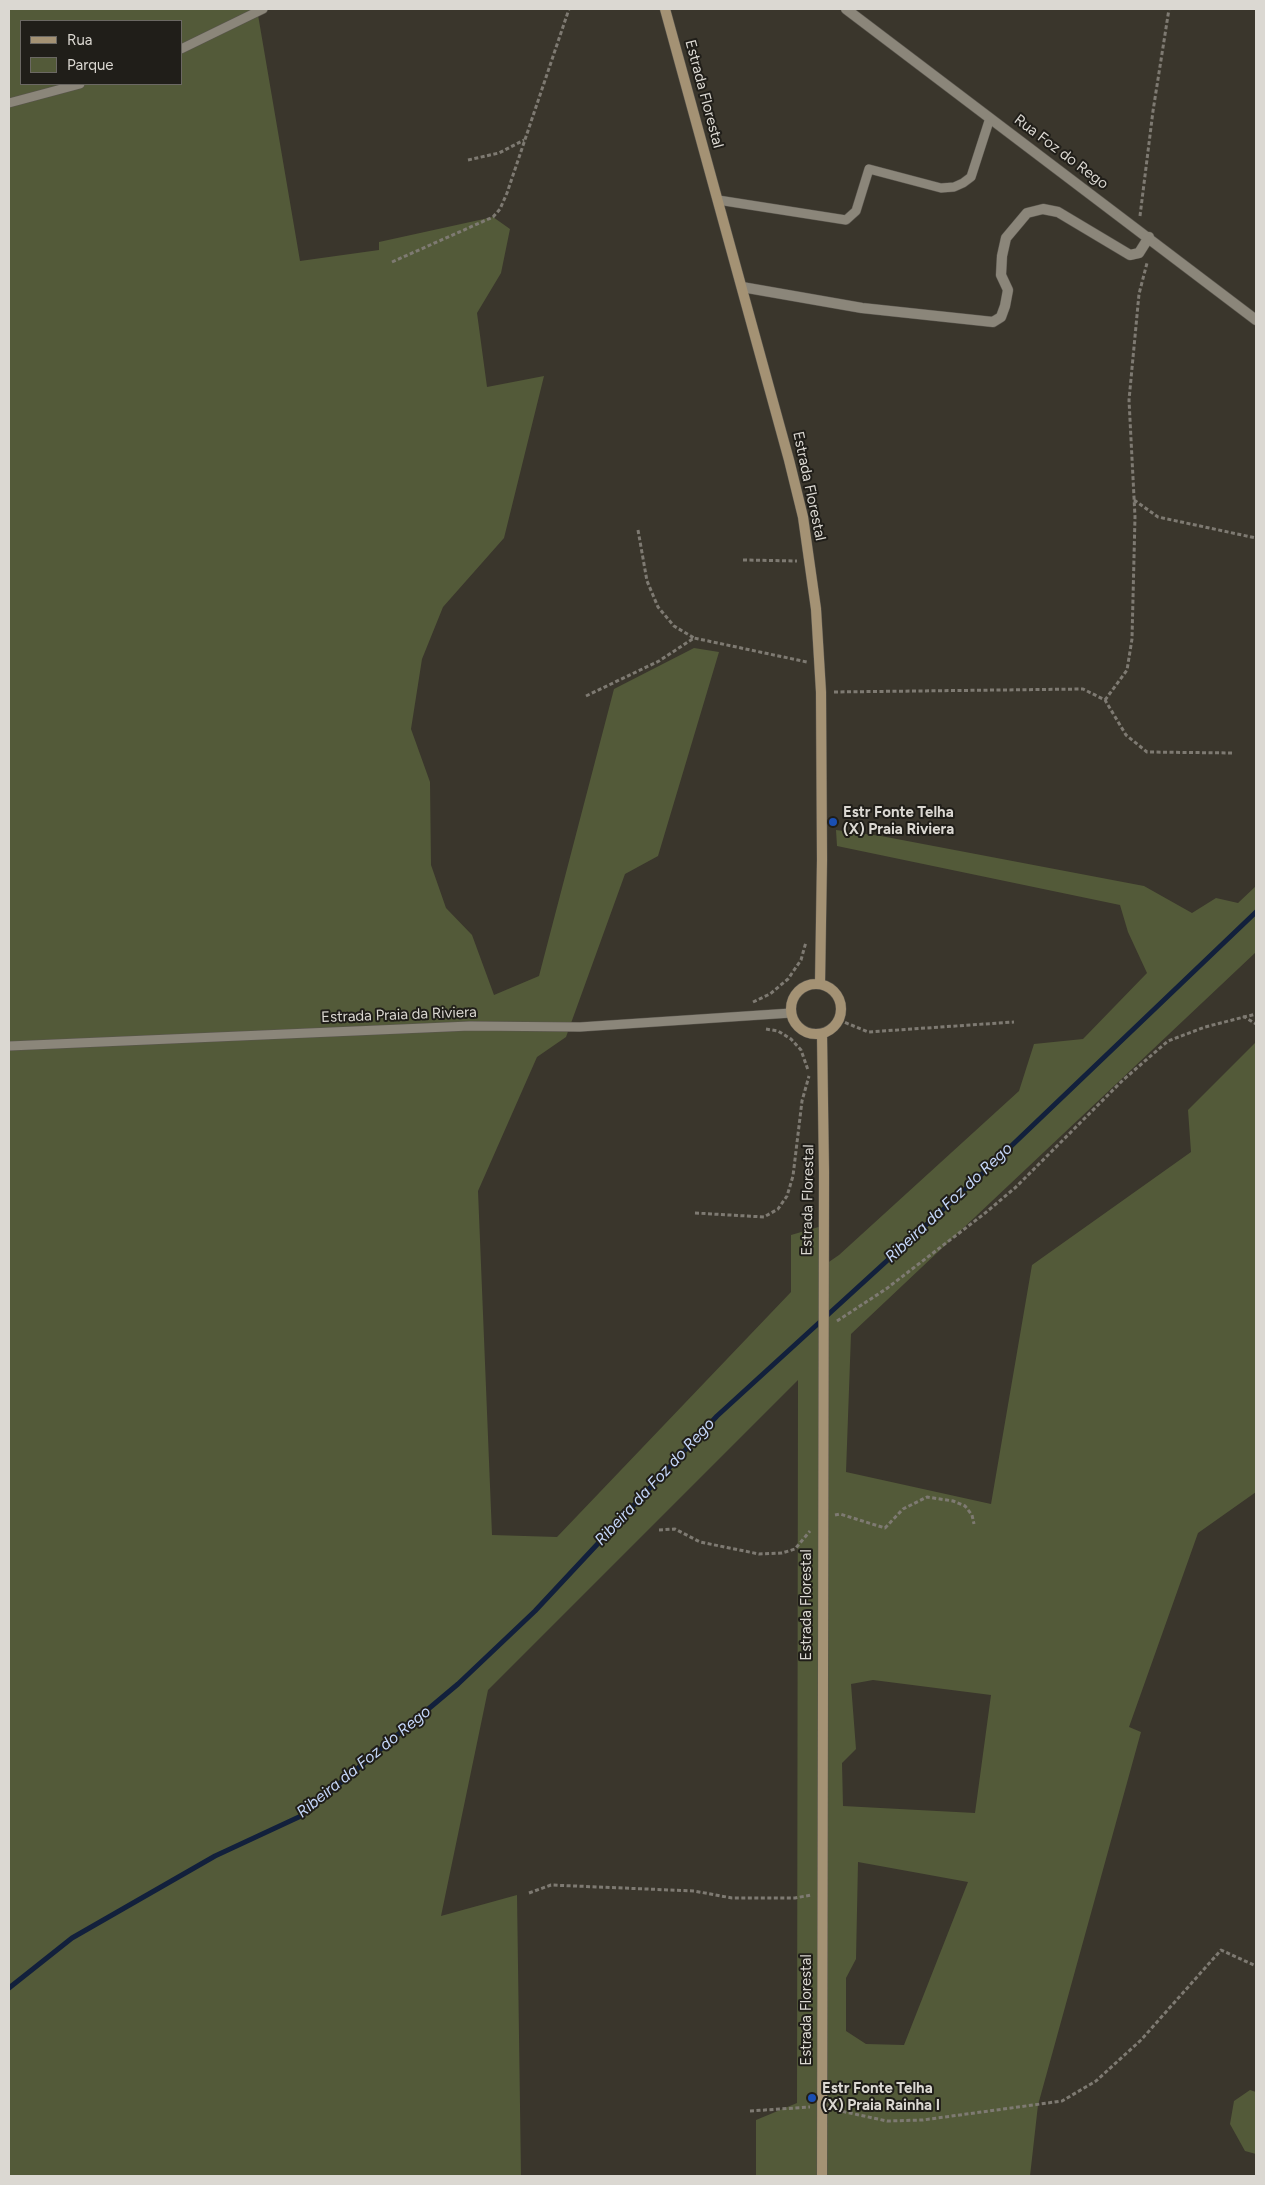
<!DOCTYPE html>
<style>
body{margin:0}
#map{position:relative;width:1265px;height:2185px;overflow:hidden;background:#3a362c;font-family:Figtree,sans-serif}
canvas{display:block}
.frame{position:absolute;inset:0;border:10px solid #dbd8d2;pointer-events:none}
.legend{position:absolute;left:20px;top:20px;width:162px;height:65px;box-sizing:border-box;background:#201e19;border:1px solid #6b6863;margin:0;padding:6px 9px;list-style:none;font-size:15px;color:#dbd8d2}
.legend li{display:flex;align-items:center;gap:10px;height:25px}
.legend b{width:25px;border:1px solid #6b6863}
</style>
<div id="map">
<canvas width="1265" height="2185"></canvas>
<div class="frame"></div>
<ul class="legend">
<li><b style="height:6px;background:#a49274"></b>Rua</li>
<li><b style="height:14px;background:#535a39"></b>Parque</li>
</ul>
</div>
<script>
const g = document.querySelector('canvas').getContext('2d');
g.lineJoin = 'round';
function paint(path, color) { g.fillStyle = color; g.fill(path, 'evenodd'); }
const shape = rows => new Path2D(rows.map(r => 'M' + r).join(''));
function strokePath(path, color, width, dash) { g.strokeStyle = color; g.lineWidth = width; g.lineCap = dash ? 'butt' : 'round'; g.setLineDash(dash || []); g.stroke(path); }
function label(font, color, halo, rows, align = 'center') {
  g.font = font + ' Figtree,sans-serif'; g.lineWidth = 4; g.setLineDash([]); g.textBaseline = 'middle'; g.strokeStyle = halo; g.fillStyle = color; for (const [text, x, y, turn = 0] of rows) {
    g.save(); g.translate(x, y); g.rotate((+turn || 0) * Math.PI / 180); g.textAlign = isNaN(turn) ? turn : align; if (halo) g.strokeText(text, 0, 0); g.fillText(text, 0, 0); g.restore();
  }
}
paint(shape([
 [9,9,257,9,300,261,379,250,379,242,493,217,510,229,501,273,477,313,487,387,544,376,504,538,443,607,422,659,411,729,430,782,431,865,446,908,472,935,494,995,539,976,614,689,694,648,719,652,658,856,625,874,566,1037,537,1057,478,1191,492,1535,557,1537,791,1292,791,1235,822,1226,823,1266,839,1255,1019,1091,1034,1044,1083,1039,1147,973,1128,932,1120,905,837,846,836,830,881,836,1144,886,1192,913,1216,898,1238,903,1256,886,1256,952,851,1334,846,1472,991,1504,1032,1265,1191,1152,1188,1110,1256,1042,1256,1492,1198,1533,1129,1727,1141,1732,1038,2105,1030,2176,756,2176,756,2120,797,2103,798,1380,488,1690,441,1916,517,1895,521,2176,9,2176],
 [21,21,181,21,181,84,21,84],
 [873,1680,991,1695,975,1813,843,1806,842,1763,856,1749,851,1684],
 [858,1862,968,1882,904,2045,866,2044,846,2031,846,1978,856,1959],
 [1250,2090,1256,2092,1256,2154,1245,2151,1230,2124,1234,2101]
]), '#535a39');
strokePath(shape([
 [9,1988,72,1938,215,1856,301,1816,458,1684,535,1611,717,1416,983,1173,1256,912]
]), '#12203c', 5);
const lane = shape([
 [181,49,263,9],
 [9,103,80,84],
 [718,200,846,220,856,211,869,169,941,188,954,187,963,183,971,177,990,118],
 [9,1046,470,1026,580,1027,791,1013]
]);
const street = shape([
 [846,9,1256,320],
 [742,287,862,308,993,322,1001,317,1005,306,1008,290,1001,275,1002,256,1006,238,1027,213,1043,209,1058,212,1130,255,1139,253,1149,237]
]);
const secondary = shape([
 [665,9,789,460,803,517,816,609,821,692,822,860,820,984],
 '791 1009a25 25 0 1 1 50 0a25 25 0 1 1-50 0Z',
 [822,1034,824,1172,822,2176]
]);
strokePath(lane, '#59554d', 10);
strokePath(street, '#59554d', 11);
strokePath(secondary, '#59554d', 11);
strokePath(shape([
 [468,160,499,153,524,140],
 [1140,216,1153,111,1169,9],
 [392,262,493,217,500,209,507,193,569,9],
 [1134,500,1158,517,1256,538],
 [638,530,647,581,658,607,674,626,694,638],
 [743,560,797,561],
 [834,692,1083,689,1105,700,1126,735,1147,752,1233,753],
 [586,696,659,661,694,638,807,662],
 [1105,700,1127,670,1132,639,1135,517,1129,400,1139,294,1147,263],
 [753,1002,770,994,788,979,801,960,806,942],
 [1243,1016,1256,1024],
 [839,1020,868,1032,1014,1022],
 [766,1029,778,1031,791,1039,801,1050,808,1070],
 [695,1213,764,1217,778,1209,787,1196,793,1176,802,1101,809,1076],
 [837,1321,886,1289,984,1214,1016,1187,1123,1080,1168,1041,1205,1027,1256,1014],
 [835,1515,840,1514,885,1528,903,1509,927,1497,953,1501,965,1506,972,1515,974,1524],
 [659,1530,675,1529,700,1542,759,1554,782,1553,795,1549,810,1531],
 [529,1893,551,1885,694,1891,732,1898,795,1898,811,1895],
 [836,2110,887,2121,923,2120,1062,2101,1096,2081,1141,2040,1221,1950,1256,1966],
 [750,2111,810,2107]
]), '#7e7a72', 3, [4, 2.5]);
strokePath(lane, '#8b867a', 9);
strokePath(street, '#8b867a', 10);
strokePath(secondary, '#a49274', 10);
for (const [x, y, r, color] of [
 [833,822,5,"#1a4fb4"],
 [812,2098,5,"#1a4fb4"]
]) { const dot = new Path2D(); dot.arc(x, y, r, 0, 2 * Math.PI); g.fillStyle = color; g.fill(dot); strokePath(dot, '#201e19', 2); }
label('15px', '#dbd8d2', '#201e19', [
 ["Estrada Florestal",704,94,75],
 ["Rua Foz do Rego",1061,152,37],
 ["Estrada Florestal",809,486,78],
 ["Estrada Praia da Riviera",399,1015,-2],
 ["Estrada Florestal",808,1200,-89],
 ["Estrada Florestal",807,1605,-90],
 ["Estrada Florestal",807,2010,-90]
]);
label('bold 15px', '#dbd8d2', '#201e19', [
 ["Estr Fonte Telha",843,813],
 ["(X) Praia Riviera",843,830],
 ["Estr Fonte Telha",822,2089],
 ["(X) Praia Rainha I",822,2106]
], 'left');
label('italic 16px', '#c5d7fa', '#201e19', [
 ["Ribeira da Foz do Rego",949,1203,-43],
 ["Ribeira da Foz do Rego",655,1482,-47],
 ["Ribeira da Foz do Rego",364,1762,-39]
]);
</script>
